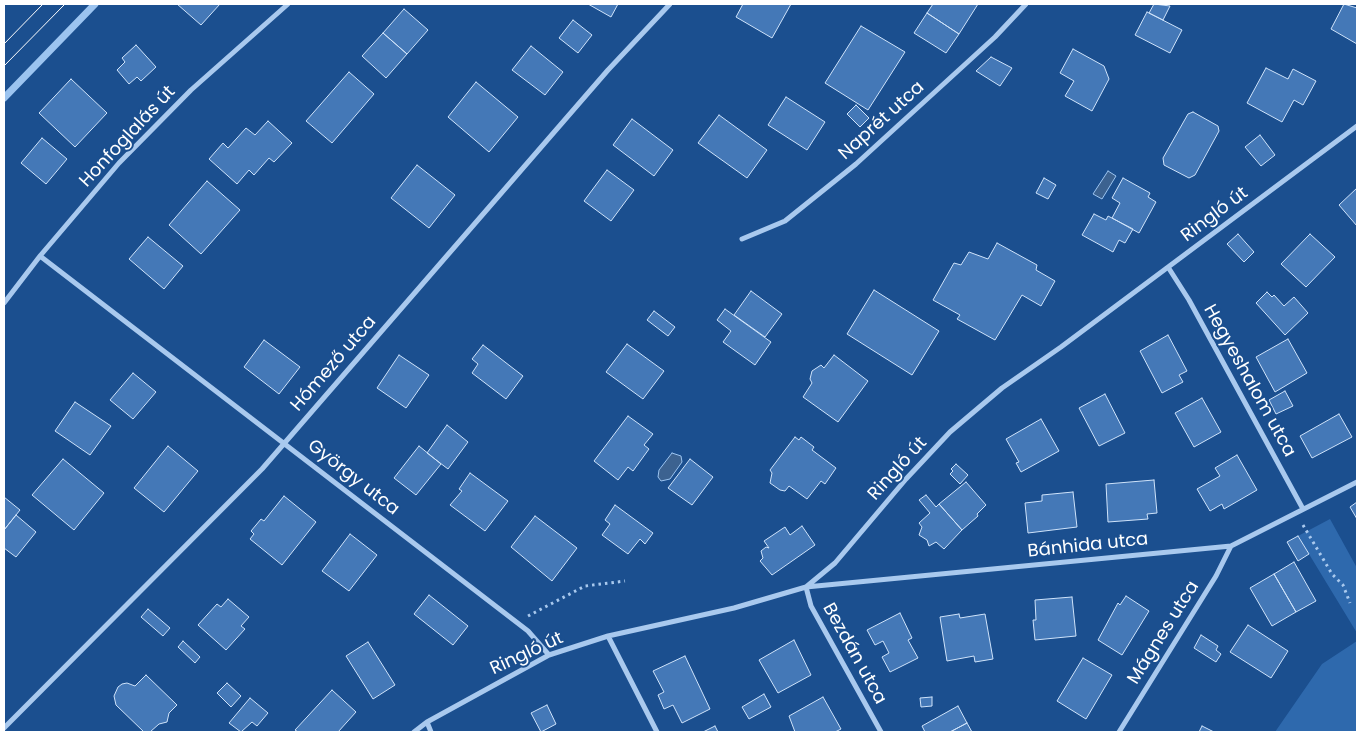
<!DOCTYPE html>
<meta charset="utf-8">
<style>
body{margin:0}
#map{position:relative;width:1361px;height:736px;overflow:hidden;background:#1b4f8f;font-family:Poppins,sans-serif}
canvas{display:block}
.frame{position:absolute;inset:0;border:5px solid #fff;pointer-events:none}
</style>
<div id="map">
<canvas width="1361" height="736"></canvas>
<div class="frame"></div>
</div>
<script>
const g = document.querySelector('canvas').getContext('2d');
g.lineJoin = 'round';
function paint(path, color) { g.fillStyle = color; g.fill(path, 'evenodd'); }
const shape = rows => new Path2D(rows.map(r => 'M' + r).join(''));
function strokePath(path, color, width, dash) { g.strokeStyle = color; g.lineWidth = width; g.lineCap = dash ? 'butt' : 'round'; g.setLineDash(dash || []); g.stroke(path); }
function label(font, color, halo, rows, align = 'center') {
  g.font = font + ' Poppins,sans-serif'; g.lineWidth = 4; g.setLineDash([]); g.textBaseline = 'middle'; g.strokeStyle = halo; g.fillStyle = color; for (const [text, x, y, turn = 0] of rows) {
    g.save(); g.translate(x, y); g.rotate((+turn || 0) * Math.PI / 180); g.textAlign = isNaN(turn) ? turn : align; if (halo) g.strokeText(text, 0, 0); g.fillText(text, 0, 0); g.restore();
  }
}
paint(shape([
 [1330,519,1357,568,1357,633,1298,536],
 [1357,641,1357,732,1275,732,1322,664]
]), '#2e69ad');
const water = shape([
 [1108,171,1116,176,1102,199,1093,194,1108,171],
 [672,453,681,456,682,462,670,479,661,481,658,477,659,470,672,453]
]);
paint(water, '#3c6290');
strokePath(water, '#9cc4f0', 1);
strokePath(shape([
 [4,98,95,4]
]), '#9cc4f0', 7);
const building = shape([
 [177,4,220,4,201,25,177,4],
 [588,4,618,4,611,17,588,4],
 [743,4,791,4,772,38,736,17,743,4],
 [933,4,978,4,959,34,927,13,933,4],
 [1154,4,1170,6,1163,20,1149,13,1154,4],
 [1344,4,1357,8,1357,44,1331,29,1344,4],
 [404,9,428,30,407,54,383,33,404,9],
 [1147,12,1182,30,1170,53,1135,35,1147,12],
 [927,13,959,34,946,53,914,33,927,13],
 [573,20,592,35,578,53,559,38,573,20],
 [861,26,905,52,868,110,825,83,861,26],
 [383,33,407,54,386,78,362,56,383,33],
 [136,45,156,67,141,81,137,77,129,84,117,70,125,62,122,58,136,45],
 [531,46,563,72,545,95,512,70,531,46],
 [1073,49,1104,66,1109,79,1092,111,1065,96,1074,81,1060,73,1073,49],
 [991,57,1012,68,1000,86,976,71,991,57],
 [1266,68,1288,79,1293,69,1316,81,1303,105,1294,100,1282,122,1247,103,1266,68],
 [349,72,374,94,332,143,306,121,349,72],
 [71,79,107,113,75,147,39,113,71,79],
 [476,82,518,117,489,152,448,117,476,82],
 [786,97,825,122,807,150,768,125,786,97],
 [856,105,869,118,860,127,847,114,856,105],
 [1193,112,1218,126,1219,131,1195,175,1189,178,1164,165,1163,158,1188,114,1193,112],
 [719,115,767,150,747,178,698,143,719,115],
 [632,119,673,150,654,176,613,145,632,119],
 [268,121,292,143,274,162,269,158,254,175,249,170,237,184,209,159,223,143,228,148,246,128,255,135,268,121],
 [1260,135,1275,155,1261,166,1245,147,1260,135],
 [42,138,67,159,46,184,21,163,42,138],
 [417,165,455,195,429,228,391,198,417,165],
 [607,170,634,190,611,221,584,201,607,170],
 [1044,178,1056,185,1048,199,1036,193,1044,178],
 [1123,178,1150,193,1148,197,1156,202,1139,233,1112,218,1120,203,1112,198,1123,178],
 [207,181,240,210,201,254,169,225,207,181],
 [1357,188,1357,226,1339,205,1357,188],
 [1094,214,1106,220,1108,216,1133,229,1125,243,1119,240,1113,252,1082,235,1094,214],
 [1238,234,1254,252,1244,262,1227,244,1238,234],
 [1310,234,1335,257,1306,287,1281,264,1310,234],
 [148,237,183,266,164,289,129,259,148,237],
 [997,243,1037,265,1036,270,1055,281,1041,306,1022,295,995,340,957,319,960,315,933,300,954,263,961,265,969,252,988,259,997,243],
 [874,290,939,331,912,375,847,334,874,290],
 [751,291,782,314,765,337,734,315,751,291],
 [1267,292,1272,297,1274,295,1284,306,1294,297,1308,313,1285,335,1256,303,1267,292],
 [725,309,771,342,755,365,723,342,731,331,717,320,725,309],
 [654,311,675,327,668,336,647,320,654,311],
 [1168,335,1187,371,1179,375,1183,382,1162,393,1140,351,1168,335],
 [1288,339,1307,373,1275,392,1256,357,1288,339],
 [264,340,300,367,279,394,244,367,264,340],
 [627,344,664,371,643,399,606,372,627,344],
 [483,345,523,376,506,399,472,373,478,364,472,359,483,345],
 [399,355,429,375,406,408,377,388,399,355],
 [834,355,868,381,838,422,803,397,812,383,810,379,812,371,821,365,824,368,834,355],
 [133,373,156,392,133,419,110,400,133,373],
 [1285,391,1293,406,1276,414,1269,400,1285,391],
 [1105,394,1125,433,1099,446,1079,408,1105,394],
 [1202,398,1221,432,1194,447,1175,413,1202,398],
 [75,402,111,426,90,455,55,431,75,402],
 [1339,414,1352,437,1312,458,1300,436,1339,414],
 [628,416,653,434,644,445,649,449,633,471,628,467,618,480,594,461,628,416],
 [1041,419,1059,451,1021,472,1016,463,1019,462,1006,439,1041,419],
 [447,425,468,442,448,469,427,453,447,425],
 [795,437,799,440,801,437,814,447,812,450,836,468,825,484,821,481,807,499,789,486,785,491,780,490,770,483,772,473,770,470,795,437],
 [168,446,198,471,164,512,134,488,168,446],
 [419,446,441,464,416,495,394,478,419,446],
 [1237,455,1257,490,1224,509,1222,504,1210,511,1197,489,1220,476,1215,468,1237,455],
 [63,459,104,493,74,530,32,495,63,459],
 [690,459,713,477,692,505,668,488,690,459],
 [956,464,968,475,960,484,950,474,953,471,951,469,956,464],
 [470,473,508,501,485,531,450,505,462,491,459,489,470,473],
 [1154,480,1157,513,1147,514,1148,519,1108,522,1106,484,1154,480],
 [966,482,986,505,977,514,978,516,962,530,939,504,966,482],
 [1073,492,1077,527,1028,533,1025,503,1042,501,1042,495,1073,492],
 [926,495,936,507,939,504,962,530,944,549,936,542,929,546,927,540,919,535,922,527,919,523,930,513,919,500,926,495],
 [284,496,316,522,282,565,250,539,254,534,251,531,261,519,264,521,284,496],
 [4,497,20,510,4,530,4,497],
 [1357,502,1357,519,1350,507,1357,502],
 [615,505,653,533,645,544,640,539,628,554,602,535,610,524,605,520,615,505],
 [16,515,36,532,16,557,4,548,4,530,16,515],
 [535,516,577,548,552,581,511,547,535,516],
 [802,526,815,545,772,575,760,561,763,558,761,551,766,547,769,548,764,541,785,527,790,535,802,526],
 [350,534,377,555,349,591,322,571,350,534],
 [1298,536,1309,554,1298,561,1287,542,1298,536],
 [1294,562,1316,601,1296,612,1274,574,1294,562],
 [1274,574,1296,612,1272,626,1250,588,1274,574],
 [429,595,468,626,453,645,414,614,429,595],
 [1126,596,1149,611,1122,655,1098,640,1118,603,1120,605,1126,596],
 [1072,597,1076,636,1035,640,1033,620,1036,620,1035,600,1072,597],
 [228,599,249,617,241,626,245,629,226,650,198,625,217,604,221,607,228,599],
 [148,609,170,628,163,636,141,617,148,609],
 [900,613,912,638,908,640,918,658,890,672,882,657,889,653,883,641,875,645,867,630,900,613],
 [959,614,960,618,985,614,993,659,975,662,974,656,947,661,940,617,959,614],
 [1248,625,1288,651,1271,678,1230,652,1248,625],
 [1201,635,1218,646,1216,650,1221,654,1216,662,1194,648,1201,635],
 [794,640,811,675,778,693,759,660,794,640],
 [183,641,200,657,195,663,178,647,183,641],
 [368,642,395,685,373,699,346,656,368,642],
 [685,656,710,709,682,723,673,705,664,709,658,695,664,692,653,671,685,656],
 [1083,658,1112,675,1086,719,1057,701,1083,658],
 [146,675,177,705,169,713,167,722,159,724,150,732,144,732,116,705,114,696,118,687,122,684,127,683,135,686,146,675],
 [227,683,241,696,231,707,217,693,227,683],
 [332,690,356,712,338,732,298,732,295,730,332,690],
 [764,694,771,707,749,719,742,707,764,694],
 [823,697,841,729,835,732,795,732,789,716,823,697],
 [932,697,932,706,921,707,920,698,932,697],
 [250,698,268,713,257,726,252,722,241,732,229,723,250,698],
 [547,705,556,724,541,732,531,713,547,705],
 [958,706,967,723,950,732,925,732,922,726,958,706],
 [967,723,972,732,950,732,967,723],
 [715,726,718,732,703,732,715,726],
 [1202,726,1214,732,1199,732,1202,726]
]);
paint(building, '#4478b7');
strokePath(building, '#cfe3fa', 1);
strokePath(shape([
 [1303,525,1332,574,1343,585,1350,603],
 [528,616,585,586,625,581]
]), '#a9c9ee', 3, [2.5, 4]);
strokePath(shape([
 [742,239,785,221,856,164,995,37,1026,4],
 [40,256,528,631,549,655],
 [1168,267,1189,300,1303,509],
 [4,303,40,256,119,163,191,90,288,4],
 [608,636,657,732],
 [427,722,431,732],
 [4,728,262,469,608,70,670,4],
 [414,732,427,722,549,655,608,636,734,608,806,587,835,563,906,479,950,432,1002,388,1061,347,1357,126],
 [881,732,811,606,806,587,1231,546,1357,482],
 [1119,732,1216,576,1231,546]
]), '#a9c9ee', 5);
strokePath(shape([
 [4,44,43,4],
 [4,66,65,4]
]), '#fff', 1);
label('18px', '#fff', '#1b4f8f', [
 ["Naprét utca",882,121,-42],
 ["Honfoglalás út",128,137,-47],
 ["Ringló út",1215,215,-37],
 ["Hómező utca",334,364,-49],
 ["Hegyeshalom utca",1249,381,61],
 ["Ringló út",898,469,-48],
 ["György utca",353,478,38],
 ["Bánhida utca",1088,546,-6],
 ["Mágnes utca",1164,633,-58],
 ["Ringló út",527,654,-25],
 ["Bezdán utca",854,654,61]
]);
</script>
